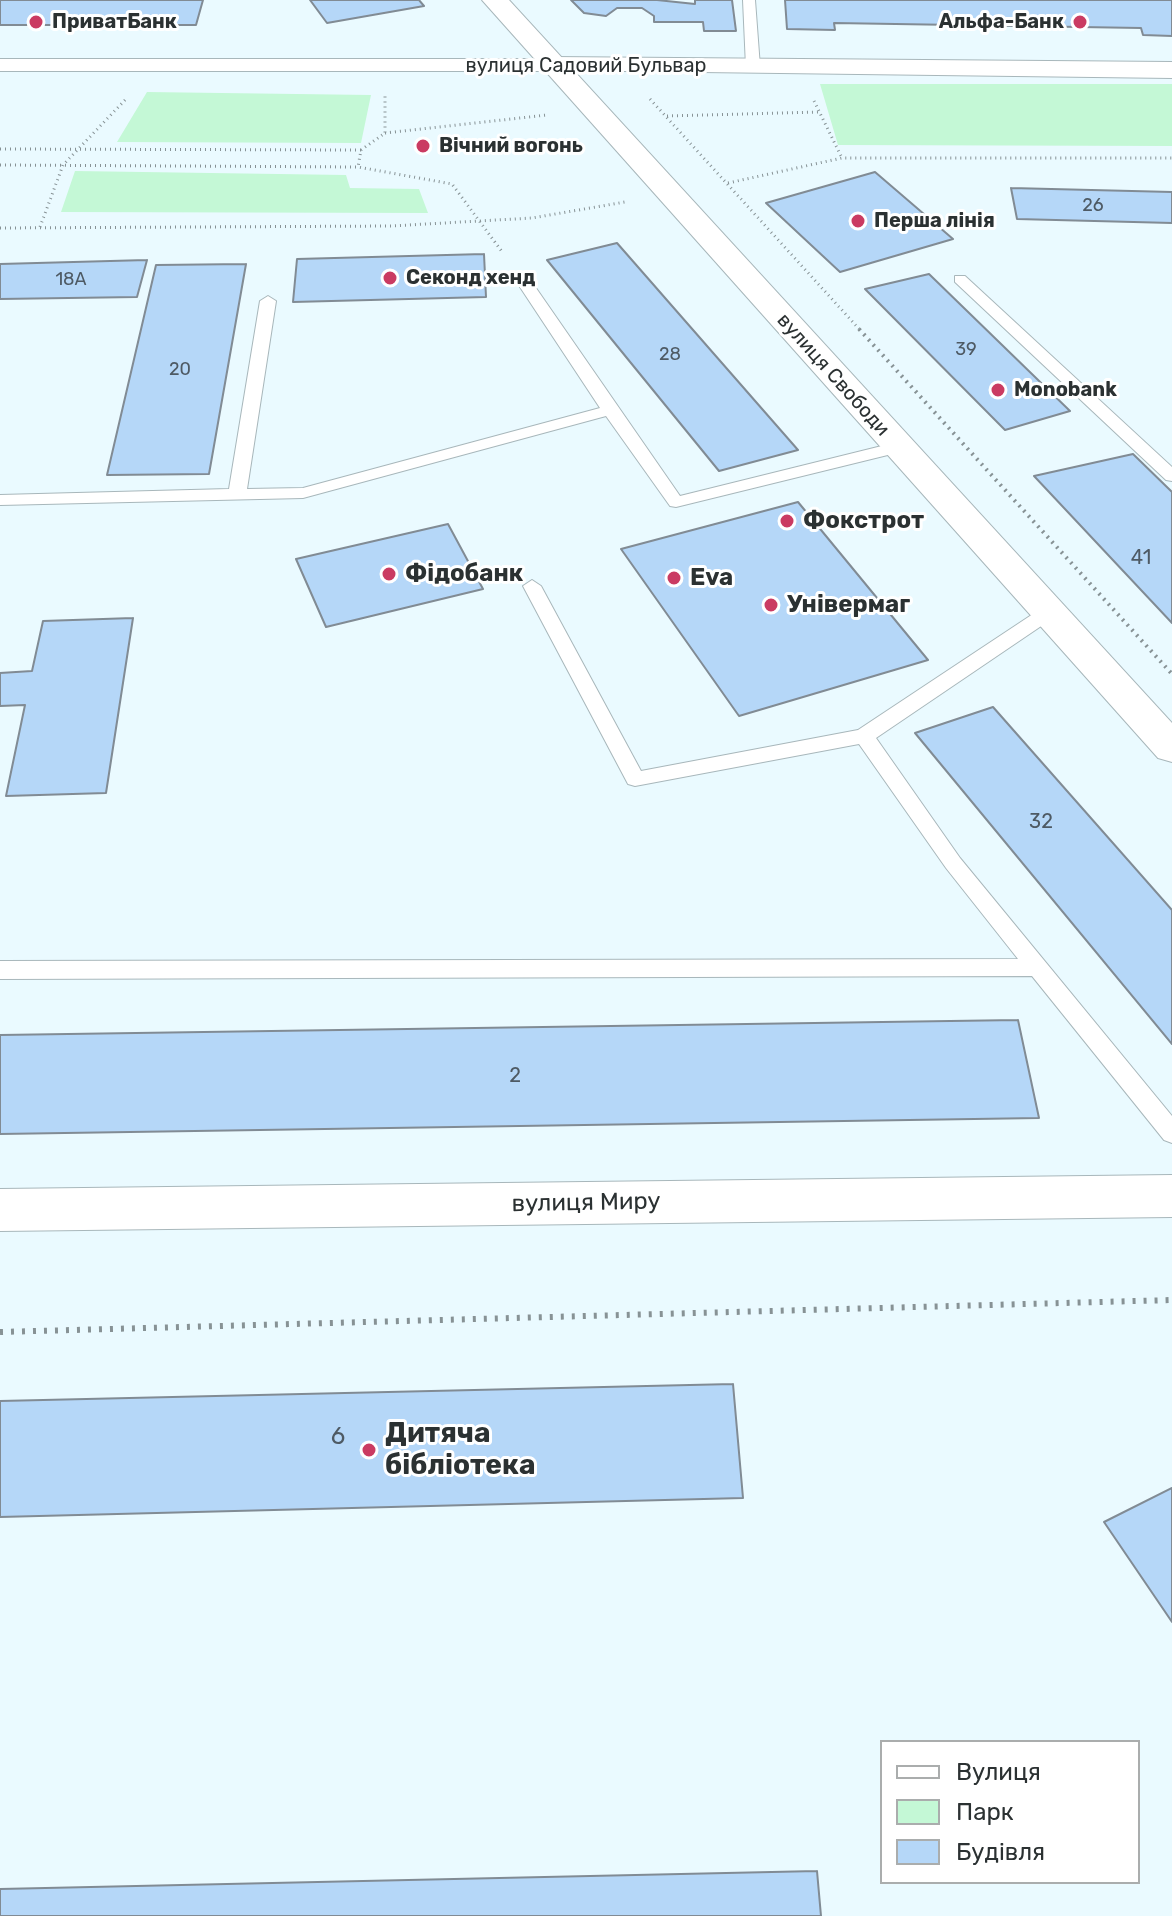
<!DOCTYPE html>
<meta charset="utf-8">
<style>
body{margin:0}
#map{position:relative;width:1172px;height:1916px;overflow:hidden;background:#eafaff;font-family:Rubik,sans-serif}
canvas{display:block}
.legend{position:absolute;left:880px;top:1740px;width:260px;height:144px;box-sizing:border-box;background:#fff;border:2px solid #aaadad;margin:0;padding:10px 14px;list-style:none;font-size:24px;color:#2b3132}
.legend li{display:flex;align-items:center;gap:16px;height:40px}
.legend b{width:40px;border:2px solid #aaadad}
</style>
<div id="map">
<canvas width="1172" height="1916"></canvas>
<ul class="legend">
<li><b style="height:10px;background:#fff"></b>Вулиця</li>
<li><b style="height:22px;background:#c4f8d6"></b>Парк</li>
<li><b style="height:22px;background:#b5d7f8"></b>Будівля</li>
</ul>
</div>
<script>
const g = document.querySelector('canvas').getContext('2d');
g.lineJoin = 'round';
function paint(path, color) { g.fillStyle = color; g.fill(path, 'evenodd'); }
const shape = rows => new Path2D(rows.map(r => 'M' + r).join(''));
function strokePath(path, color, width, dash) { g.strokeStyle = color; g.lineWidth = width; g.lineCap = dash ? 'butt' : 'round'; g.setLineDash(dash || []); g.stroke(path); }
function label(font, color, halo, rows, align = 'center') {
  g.font = font + ' Rubik,sans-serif'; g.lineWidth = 6; g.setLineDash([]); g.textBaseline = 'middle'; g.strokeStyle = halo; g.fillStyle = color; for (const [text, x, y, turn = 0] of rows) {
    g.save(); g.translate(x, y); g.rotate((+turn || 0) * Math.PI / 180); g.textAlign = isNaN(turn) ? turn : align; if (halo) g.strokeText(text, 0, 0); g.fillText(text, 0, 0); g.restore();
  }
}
paint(shape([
 [820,84,1172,84,1172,146,838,145],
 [147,92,371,95,361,143,117,142],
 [75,171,346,175,350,188,419,189,428,213,61,212]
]), '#c4f8d6');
const building = shape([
 [0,0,203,0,196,25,0,25,0,0],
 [310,0,419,0,424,6,327,23,310,0],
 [571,0,657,0,695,4,695,0,732,0,736,31,704,31,703,22,654,22,654,16,642,8,617,8,606,16,584,13,571,0],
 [785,0,1172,0,1172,36,1143,35,1141,28,834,23,835,30,787,29,785,0],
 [875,172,953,239,840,272,766,203,875,172],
 [1011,188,1172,192,1172,223,1017,219,1011,188],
 [617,243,798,450,719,471,547,260,617,243],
 [484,254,486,297,293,302,297,259,484,254],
 [147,260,137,297,0,299,0,264,147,260],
 [246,264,209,474,107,475,156,265,246,264],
 [929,274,1070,411,1005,430,865,289,929,274],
 [1133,454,1172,492,1172,623,1034,476,1133,454],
 [798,502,928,660,739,716,621,549,798,502],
 [448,524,483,589,326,627,296,559,448,524],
 [133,618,106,793,6,796,25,705,0,706,0,673,32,671,43,621,133,618],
 [993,707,1172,910,1172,1044,915,733,993,707],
 [1018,1020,1039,1118,0,1134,0,1035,1018,1020],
 [733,1384,743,1498,0,1517,0,1401,733,1384],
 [1172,1488,1172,1622,1104,1522,1172,1488],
 [817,1871,821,1916,0,1916,0,1889,817,1871]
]);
paint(building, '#b5d7f8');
strokePath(building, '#818b94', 2);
const service = shape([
 [743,0,755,0,760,67,753,71,746,67,743,0],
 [522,273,527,275,680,496,898,442,907,447,904,451,676,507,670,506,606,416,303,498,0,505,0,495,229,489,260,301,268,296,276,301,247,489,303,488,600,408,514,278,522,273],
 [955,276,965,276,1172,467,1172,481,1166,480,955,282,955,276],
 [532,580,541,586,641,771,858,730,1042,608,1056,608,1056,616,876,738,960,858,1172,1116,1172,1143,1164,1140,1032,976,0,979,0,961,1018,959,946,868,859,744,635,786,628,784,523,586,532,580]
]);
const pedestrian = shape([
 [0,59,553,59,563,65,553,71,0,71,0,59]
]);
const minor = shape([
 [553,57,1172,62,1172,78,544,70,540,65,553,57]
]);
const secondary = shape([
 [482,0,509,0,1172,723,1172,762,1158,758,482,0],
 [1172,1175,1172,1217,0,1231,0,1189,1172,1175]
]);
strokePath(service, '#a8b7bb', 2);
strokePath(pedestrian, '#a8b7bb', 2);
strokePath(minor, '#a8b7bb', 2);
strokePath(secondary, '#a8b7bb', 2);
strokePath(shape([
 [650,99,861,331],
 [814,101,842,158],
 [667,116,819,112],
 [385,133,547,115],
 [0,149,361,150,358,167],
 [361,150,385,133,385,96],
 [0,165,358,167,452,184,503,253],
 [728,183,842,158,1172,158],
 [40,227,63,165,127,98],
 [0,228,391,226,532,218,625,202]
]), '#879295', 3, [1, 4]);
strokePath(shape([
 [859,329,1172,674]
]), '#879295', 4, [2, 5]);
strokePath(shape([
 [0,1332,1172,1300]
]), '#879295', 6, [3, 8]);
paint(service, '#fff');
paint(pedestrian, '#fff');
paint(minor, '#fff');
paint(secondary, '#fff');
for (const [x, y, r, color] of [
 [36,22,8,"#ca3b62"],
 [1080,22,8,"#ca3b62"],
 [423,146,8,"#ca3b62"],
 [858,221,8,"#ca3b62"],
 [390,278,8,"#ca3b62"],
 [998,390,8,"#ca3b62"],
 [787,521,8,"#ca3b62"],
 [389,574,8,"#ca3b62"],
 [674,578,8,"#ca3b62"],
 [771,605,8,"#ca3b62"],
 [369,1450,8,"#ca3b62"]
]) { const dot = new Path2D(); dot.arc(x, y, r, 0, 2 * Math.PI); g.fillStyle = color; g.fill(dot); strokePath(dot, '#fff', 3); }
label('18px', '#4e5a64', null, [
 ["26",1093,206],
 ["18А",71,280],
 ["39",966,350],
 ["28",670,355],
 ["20",180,370]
]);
label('bold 20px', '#2b3132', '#fff', [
 ["ПриватБанк",52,22],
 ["Альфа-Банк",1064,22,"right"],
 ["Вічний вогонь",439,146],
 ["Перша лінія",874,221],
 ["Секонд хенд",406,278],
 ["Monobank",1014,390]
], 'left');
label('20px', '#2b3132', '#fff', [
 ["вулиця Садовий Бульвар",586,66],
 ["вулиця Свободи",833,375,48]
]);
label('20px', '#4e5a64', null, [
 ["41",1141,558],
 ["32",1041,822],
 ["2",515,1076]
]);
label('bold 24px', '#2b3132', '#fff', [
 ["Фокстрот",803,521],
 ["Фідобанк",405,574],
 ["Eva",690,578],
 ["Універмаг",787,605]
], 'left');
label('24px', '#2b3132', '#fff', [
 ["вулиця Миру",586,1203,-1]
]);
label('24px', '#4e5a64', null, [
 ["6",338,1437]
]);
label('bold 28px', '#2b3132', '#fff', [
 ["Дитяча",385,1434],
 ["бібліотека",385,1466]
], 'left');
</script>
